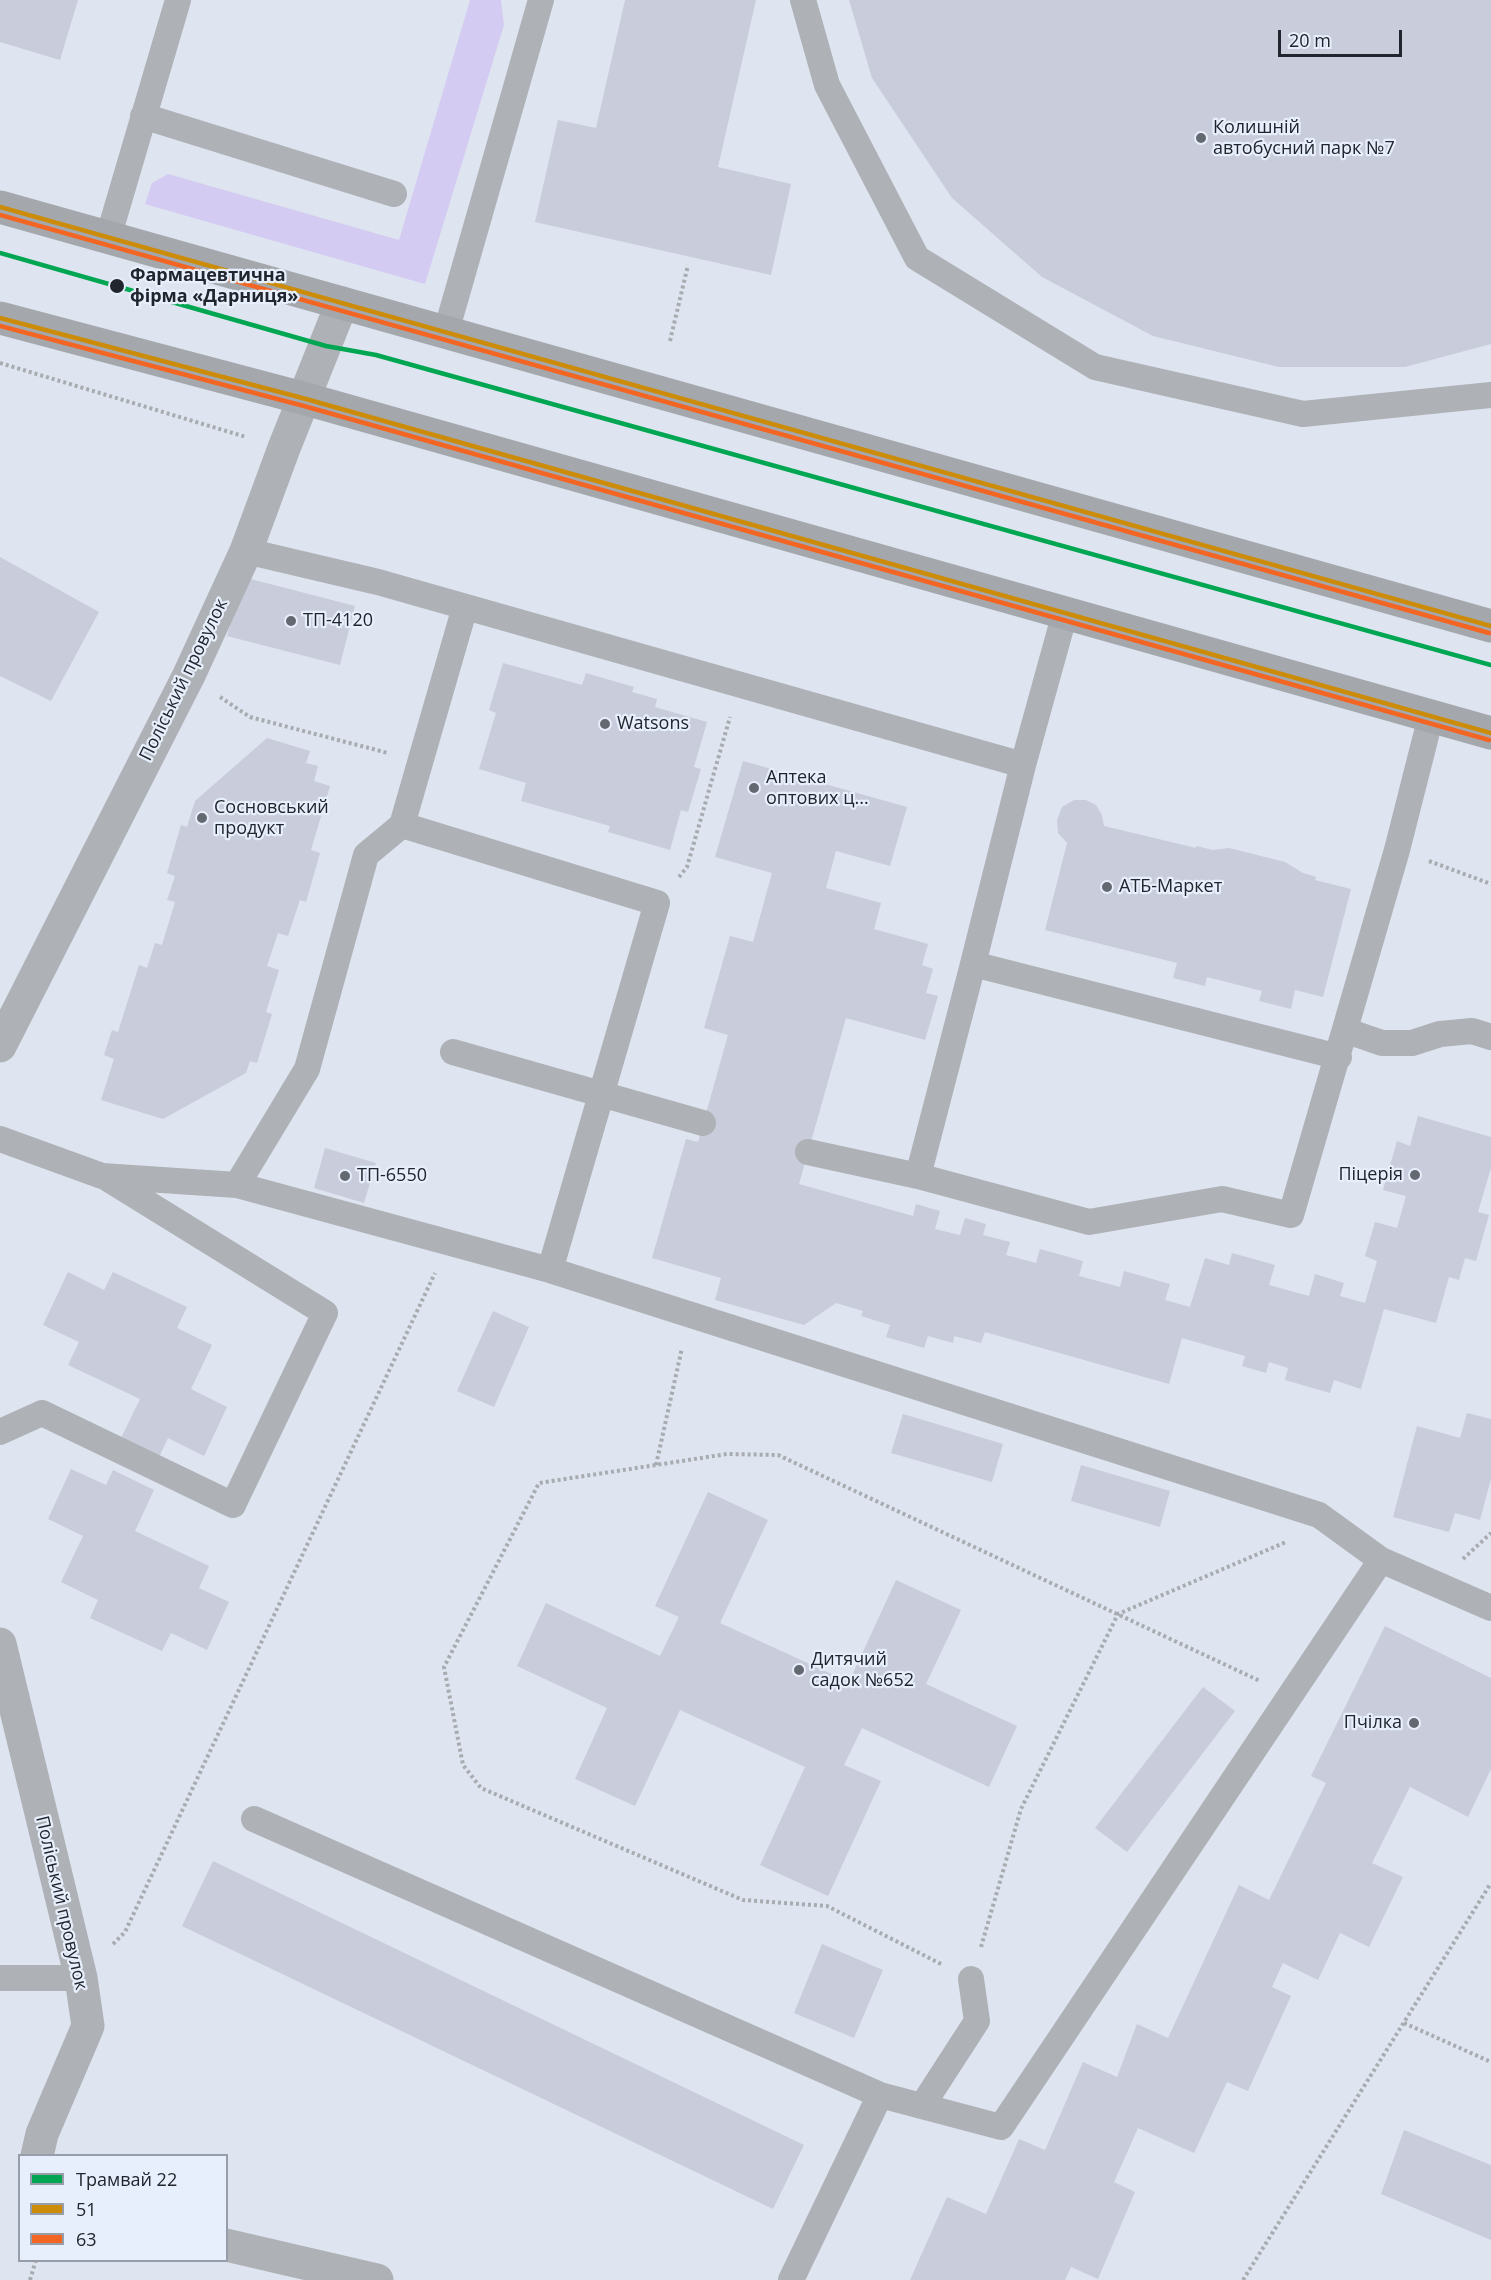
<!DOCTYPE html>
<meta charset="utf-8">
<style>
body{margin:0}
#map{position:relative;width:1491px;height:2280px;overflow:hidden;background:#dee4f0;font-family:"Open Sans",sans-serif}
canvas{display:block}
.legend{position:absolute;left:18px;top:2154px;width:210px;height:108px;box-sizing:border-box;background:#e8effc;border:2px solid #989ea9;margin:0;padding:8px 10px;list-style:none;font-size:18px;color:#21252d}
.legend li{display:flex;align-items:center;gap:12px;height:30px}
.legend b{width:30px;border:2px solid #989ea9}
.scale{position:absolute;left:1278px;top:30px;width:124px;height:27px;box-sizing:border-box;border:3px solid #21252d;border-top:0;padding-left:8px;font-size:18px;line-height:21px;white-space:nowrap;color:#21252d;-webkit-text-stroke:4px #e8effc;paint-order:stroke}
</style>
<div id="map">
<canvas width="1491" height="2280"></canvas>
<ul class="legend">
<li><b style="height:8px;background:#00a651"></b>Трамвай 22</li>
<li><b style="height:8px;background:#cc8c09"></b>51</li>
<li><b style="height:8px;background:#f26522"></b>63</li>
</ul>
<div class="scale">20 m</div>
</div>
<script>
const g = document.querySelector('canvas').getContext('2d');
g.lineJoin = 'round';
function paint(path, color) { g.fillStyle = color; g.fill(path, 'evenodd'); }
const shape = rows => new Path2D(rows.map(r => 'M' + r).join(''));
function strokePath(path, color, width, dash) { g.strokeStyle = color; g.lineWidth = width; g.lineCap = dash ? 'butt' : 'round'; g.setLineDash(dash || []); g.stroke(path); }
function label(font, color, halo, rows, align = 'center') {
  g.font = font + ' "Open Sans",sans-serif'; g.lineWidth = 4.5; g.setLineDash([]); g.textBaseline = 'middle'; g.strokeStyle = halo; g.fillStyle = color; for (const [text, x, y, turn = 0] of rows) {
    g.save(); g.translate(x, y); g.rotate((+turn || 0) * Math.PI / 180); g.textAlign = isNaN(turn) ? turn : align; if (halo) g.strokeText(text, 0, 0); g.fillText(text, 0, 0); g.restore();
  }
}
paint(shape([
 [470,0,501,0,504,25,425,284,145,204,152,183,168,174,399,240]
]), '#d4cbf2');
paint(shape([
 [0,0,78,0,60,60,0,42],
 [625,0,756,0,718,167,791,184,771,275,535,222,558,120,596,128],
 [849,0,1491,0,1491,344,1405,367,1279,367,1153,336,1042,277,952,198,872,78],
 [0,557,99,612,51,701,0,676],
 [243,577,355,606,340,665,227,636],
 [503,663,582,685,586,673,634,687,632,692,657,699,655,707,707,722,694,767,701,769,688,812,681,810,670,850,608,832,610,826,521,801,526,783,479,769,496,713,489,710],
 [267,738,310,751,306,763,318,766,314,781,330,786,311,850,320,853,306,902,300,900,288,936,278,933,267,966,279,970,266,1012,272,1014,257,1063,250,1061,246,1073,163,1119,101,1100,114,1059,104,1055,112,1030,118,1032,139,965,147,968,155,943,162,945,175,902,167,900,175,876,167,873,181,825,187,827,195,801],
 [743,761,907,807,890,866,836,851,826,888,881,903,874,929,928,944,922,965,933,969,926,993,938,996,925,1040,846,1018,799,1184,913,1216,916,1204,940,1211,935,1229,960,1235,965,1218,986,1224,983,1235,1010,1242,1006,1255,1036,1263,1040,1249,1083,1261,1079,1276,1120,1287,1124,1271,1170,1284,1165,1300,1190,1307,1205,1258,1229,1265,1232,1253,1275,1265,1269,1285,1309,1296,1315,1274,1344,1283,1340,1296,1365,1303,1377,1261,1365,1256,1375,1222,1397,1228,1406,1196,1383,1190,1397,1141,1410,1146,1418,1116,1491,1137,1491,1168,1478,1212,1489,1215,1476,1261,1465,1258,1459,1280,1449,1277,1436,1323,1384,1309,1361,1389,1334,1380,1330,1393,1285,1380,1288,1368,1269,1362,1266,1373,1242,1366,1245,1356,1182,1338,1169,1384,985,1332,981,1343,954,1336,953,1343,928,1336,924,1348,886,1337,890,1325,861,1316,863,1311,836,1303,804,1325,715,1300,721,1278,652,1258,686,1139,698,1142,728,1035,704,1028,730,936,753,942,772,873,715,857],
 [1074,800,1086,800,1096,805,1102,815,1104,826,1196,848,1196,846,1213,850,1229,848,1285,862,1303,873,1316,877,1315,880,1351,889,1323,997,1295,990,1291,1009,1259,1001,1262,991,1207,977,1205,986,1173,978,1177,963,1045,930,1067,843,1058,833,1057,820,1062,807],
 [325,1148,376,1163,364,1203,314,1188],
 [68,1272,104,1290,113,1272,187,1307,177,1328,212,1345,191,1389,227,1407,204,1456,168,1438,159,1457,121,1438,140,1399,68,1365,79,1342,43,1325],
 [493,1311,529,1327,494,1407,457,1391],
 [1467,1413,1491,1419,1491,1479,1480,1520,1455,1513,1449,1532,1393,1517,1417,1426,1460,1438],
 [903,1414,1003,1444,992,1482,891,1453],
 [1081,1465,1170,1491,1160,1527,1071,1501],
 [71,1469,106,1485,113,1470,154,1490,135,1531,209,1566,199,1588,229,1602,207,1650,171,1633,162,1651,90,1618,98,1600,61,1582,83,1536,48,1519],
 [708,1492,768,1520,720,1623,849,1682,896,1580,961,1610,926,1684,1017,1726,989,1787,862,1728,844,1765,881,1781,828,1896,760,1865,805,1767,680,1710,635,1806,575,1779,607,1708,517,1666,546,1603,660,1656,679,1617,655,1606],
 [1385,1626,1491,1678,1491,1769,1468,1817,1410,1787,1372,1863,1403,1877,1369,1947,1340,1933,1318,1980,1283,1963,1272,1987,1291,1996,1248,2091,1227,2082,1194,2153,1138,2128,1114,2182,1135,2192,1098,2279,1071,2267,1065,2280,910,2280,947,2197,986,2214,1019,2139,1045,2150,1083,2062,1117,2077,1137,2024,1168,2038,1239,1885,1269,1900,1326,1783,1311,1776],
 [1203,1687,1235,1711,1127,1852,1095,1828],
 [213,1861,804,2145,773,2209,182,1926],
 [822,1944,883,1970,854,2038,794,2013],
 [1404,2130,1491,2165,1491,2240,1381,2194]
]), '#c9ccdb');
strokePath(shape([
 [670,341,688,265],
 [0,363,246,437],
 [220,697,250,717,388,753],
 [1429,861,1491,884],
 [679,877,687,867,730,717],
 [656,1465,682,1348],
 [1463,1559,1491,1533],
 [113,1944,125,1932,435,1273],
 [981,1947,1021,1809,1118,1614,1286,1542],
 [941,1964,827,1906,743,1900,481,1788,463,1765,444,1667,539,1483,727,1454,778,1455,1260,1681],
 [1404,2023,1491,2062],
 [30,2280,36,2260],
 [1243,2280,1491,1883]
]), '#a8abaf', 4, [3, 3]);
strokePath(shape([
 [803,0,827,85,917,258,1095,367,1303,414,1491,395],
 [143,116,394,194],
 [108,238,178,0],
 [446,332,541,0],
 [246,551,378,582,1023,765],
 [402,825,657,903,550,1270],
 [973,964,1023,765,1065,613],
 [1347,1031,1382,1043,1412,1043,1440,1034,1472,1031,1491,1037],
 [453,1052,703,1123],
 [0,1139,102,1176,237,1185,550,1270,1319,1515,1381,1560],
 [808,1152,918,1176,1089,1222,1222,1199,1291,1215,1397,850,1431,716],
 [918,1176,973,964,1339,1057],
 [237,1185,307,1069,366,855,402,825,465,607],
 [0,1432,42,1413,233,1505,325,1313,105,1177],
 [254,1819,880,2095],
 [0,1978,81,1978],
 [922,2106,977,2021,971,1979],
 [791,2280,880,2095,1001,2127,1381,1560,1491,1608]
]), '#aeb1b5', 26);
strokePath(shape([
 [0,1046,189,675,246,551,284,448,342,303],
 [0,1644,81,1978,88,2026,42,2134,37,2156],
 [226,2245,377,2280]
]), '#aeb1b5', 33);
strokePath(shape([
 [0,207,1491,626],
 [0,318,306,399,1491,733]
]), '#a4a8ac', 33);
strokePath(shape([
 [0,207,1491,626],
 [0,318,306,399,1491,733]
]), '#cc8c09', 4.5);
strokePath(shape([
 [0,215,1489,633],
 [0,326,304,406,1489,740]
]), '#f26522', 4.5);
strokePath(shape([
 [0,253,326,346,376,355,1491,665]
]), '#00a651', 4.5);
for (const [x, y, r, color] of [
 [1201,138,6,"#636871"],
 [117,286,8,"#21252d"],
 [291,621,6,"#636871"],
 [605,724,6,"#636871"],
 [754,788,6,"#636871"],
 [202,818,6,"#636871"],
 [1107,887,6,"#636871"],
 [1415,1175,6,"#636871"],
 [345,1176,6,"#636871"],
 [799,1670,6,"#636871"],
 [1414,1723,6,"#636871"]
]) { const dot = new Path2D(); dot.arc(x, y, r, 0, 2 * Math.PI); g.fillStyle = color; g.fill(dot); strokePath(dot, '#e8effc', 2); }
label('18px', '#21252d', '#e8effc', [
 ["Колишній",1213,128],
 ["автобусний парк №7",1213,149],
 ["ТП-4120",303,621],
 ["Watsons",617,724],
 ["Аптека",766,778],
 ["оптових ц...",766,799],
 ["Сосновський",214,808],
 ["продукт",214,829],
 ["АТБ-Маркет",1119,887],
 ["Піцерія",1403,1175,"right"],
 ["ТП-6550",357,1176],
 ["Дитячий",811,1660],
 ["садок №652",811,1681],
 ["Пчілка",1402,1723,"right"]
], 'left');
label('bold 18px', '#21252d', '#e8effc', [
 ["Фармацевтична",130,276],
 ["фірма «Дарниця»",130,297]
], 'left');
label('18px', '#21252d', '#e8effc', [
 ["Поліський провулок",184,680,-64],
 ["Поліський провулок",61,1903,77]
]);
</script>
